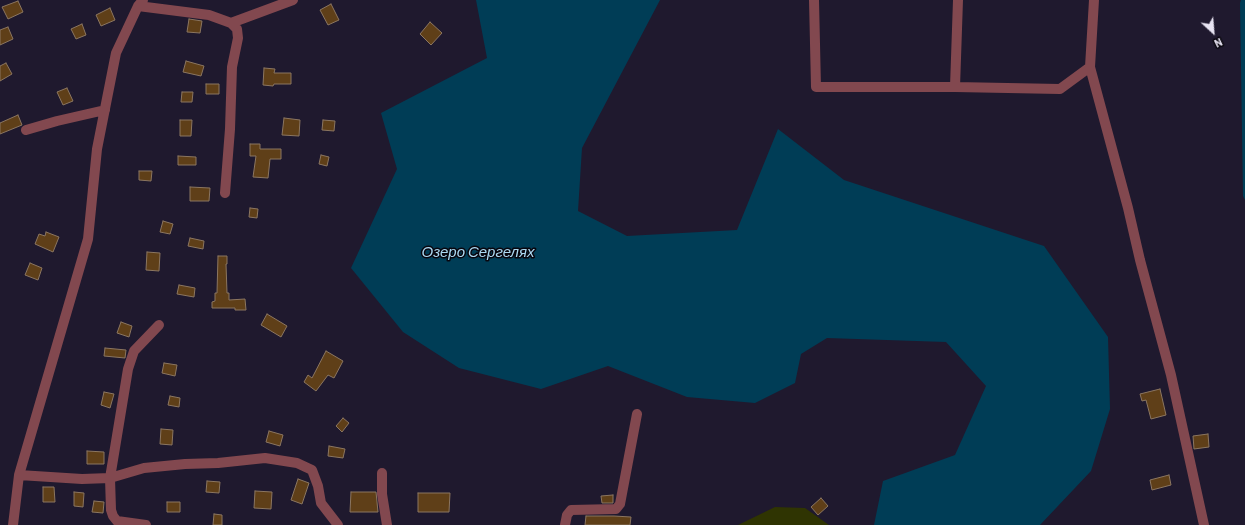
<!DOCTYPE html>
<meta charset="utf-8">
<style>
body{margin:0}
#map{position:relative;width:1245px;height:525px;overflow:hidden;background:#1f192e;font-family:Barlow,sans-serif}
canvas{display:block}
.north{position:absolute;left:1193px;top:12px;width:40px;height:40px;-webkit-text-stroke:3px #08060e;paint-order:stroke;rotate:154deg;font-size:11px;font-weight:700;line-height:16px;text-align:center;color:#e7e3f2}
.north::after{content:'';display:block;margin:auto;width:14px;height:18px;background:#e7e3f2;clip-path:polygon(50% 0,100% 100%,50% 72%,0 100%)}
</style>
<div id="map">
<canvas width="1245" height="525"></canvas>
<div class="north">N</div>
</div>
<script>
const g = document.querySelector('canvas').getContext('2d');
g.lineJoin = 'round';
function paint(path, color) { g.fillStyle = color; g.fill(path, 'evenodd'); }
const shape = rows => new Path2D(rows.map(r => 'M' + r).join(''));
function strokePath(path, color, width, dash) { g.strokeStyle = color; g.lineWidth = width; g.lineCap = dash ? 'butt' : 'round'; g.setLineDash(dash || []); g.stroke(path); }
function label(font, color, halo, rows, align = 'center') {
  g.font = font + ' Barlow,sans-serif'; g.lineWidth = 3; g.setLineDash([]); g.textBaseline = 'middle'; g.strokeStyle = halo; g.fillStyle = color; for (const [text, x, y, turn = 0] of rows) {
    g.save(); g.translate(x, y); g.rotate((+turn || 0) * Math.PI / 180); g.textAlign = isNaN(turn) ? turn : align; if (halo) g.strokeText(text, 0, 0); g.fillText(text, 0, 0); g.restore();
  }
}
paint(shape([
 [775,507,805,508,829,525,738,525]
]), '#2f3402');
paint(shape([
 [476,0,660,0,582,148,578,211,627,236,737,230,778,129,844,180,1044,246,1108,337,1110,409,1091,471,1040,525,874,525,883,481,955,455,986,386,946,342,827,338,801,354,795,383,755,403,687,397,608,366,541,389,459,368,403,332,351,268,397,169,381,113,487,58],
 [1241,0,1245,0,1245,200,1243,196,1240,3]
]), '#003d56');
const building = shape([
 [18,1,23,12,8,19,2,7,18,1],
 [331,4,339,20,328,25,320,10,331,4],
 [110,8,115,20,101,26,96,15,110,8],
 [189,19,202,21,200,33,187,32,189,19],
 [430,22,442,33,431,45,420,34,430,22],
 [82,24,86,35,76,39,71,29,82,24],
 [8,27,13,39,0,45,0,30,8,27],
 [186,61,204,66,201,76,183,72,186,61],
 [6,63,12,74,0,81,0,66,6,63],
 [264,68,275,69,274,73,291,73,291,84,274,84,273,86,263,85,264,68],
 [206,84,219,84,219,94,206,94,206,84],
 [67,88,73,101,63,105,57,92,67,88],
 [182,92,193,92,192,102,181,102,182,92],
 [18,115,22,125,0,134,0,123,18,115],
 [284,118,300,120,299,136,282,135,284,118],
 [180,120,192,120,191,136,180,136,180,120],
 [323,120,335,121,334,131,322,130,323,120],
 [250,144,260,144,260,149,281,149,281,159,270,159,268,178,253,177,256,156,250,156,250,144],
 [321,155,329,157,327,166,319,164,321,155],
 [178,156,196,157,196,165,178,165,178,156],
 [139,171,152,171,151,181,139,180,139,171],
 [190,187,210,188,209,201,190,201,190,187],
 [250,208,258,209,257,218,249,217,250,208],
 [163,221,173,224,170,234,160,232,163,221],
 [46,232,59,237,53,252,35,244,39,234,45,236,46,232],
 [190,238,204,241,203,249,188,246,190,238],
 [147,252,160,253,159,271,146,270,147,252],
 [218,256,227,256,227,264,226,264,227,293,229,293,229,300,245,299,246,310,235,310,235,308,212,308,212,302,215,301,215,293,217,293,218,256],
 [30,263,42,268,38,280,25,275,30,263],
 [179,285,195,288,194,297,177,294,179,285],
 [267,314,287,326,281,337,261,325,267,314],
 [121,322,132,326,129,337,117,333,121,322],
 [105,348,126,350,125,358,104,356,105,348],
 [326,351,343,361,334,378,328,375,316,391,304,382,308,375,312,378,326,351],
 [164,363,177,365,175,376,162,373,164,363],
 [1160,389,1166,415,1151,419,1146,400,1142,401,1140,394,1160,389],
 [104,392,114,394,110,408,101,405,104,392],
 [170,396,180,398,179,407,168,405,170,396],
 [343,418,349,423,342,432,336,426,343,418],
 [161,429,173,430,172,445,160,444,161,429],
 [269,431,283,435,280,446,266,442,269,431],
 [1208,434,1209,447,1194,449,1193,436,1208,434],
 [329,446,345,449,343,458,328,456,329,446],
 [87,451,104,452,104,464,87,464,87,451],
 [1169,475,1171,485,1152,490,1150,480,1169,475],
 [298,479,309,483,302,504,291,500,298,479],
 [207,481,220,482,219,493,206,492,207,481],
 [43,487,54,487,55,502,43,502,43,487],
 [255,491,272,492,271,509,254,508,255,491],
 [74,492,84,493,83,507,74,506,74,492],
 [351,492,376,492,378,512,350,512,351,492],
 [418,493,450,493,449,512,418,512,418,493],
 [613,495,613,503,602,503,601,496,613,495],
 [821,498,828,506,818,515,811,507,821,498],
 [94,501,104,502,103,513,92,512,94,501],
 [167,502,180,502,180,512,167,512,167,502],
 [214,514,222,515,222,525,213,525,214,514],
 [586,516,614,516,631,517,630,525,585,525,586,516]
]);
paint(building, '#5f3f18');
strokePath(building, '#8b7661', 1);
strokePath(shape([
 [814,0,816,87,955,87,1060,89,1090,67],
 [1094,0,1090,67,1128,208,1140,260,1171,375,1204,525],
 [138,6,209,15,231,23,293,0],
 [955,87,958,0],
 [26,130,57,121,105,110],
 [225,193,230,129,232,67,238,38,237,29,231,23],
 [382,473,382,494,387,525],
 [19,475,82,479,110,478,144,468,185,464,218,463,265,458,297,463,312,470,318,486,321,503,338,525],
 [13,525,19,475,88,239,97,149,116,53,138,6,143,0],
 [146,525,117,521,113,516,111,510,110,478,128,369,134,351,159,325],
 [565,525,567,515,571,510,616,509,620,504,637,414]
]), '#82484f', 10);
label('italic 15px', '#acd9f2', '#08060e', [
 ["Озеро Сергелях",478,252]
]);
</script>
